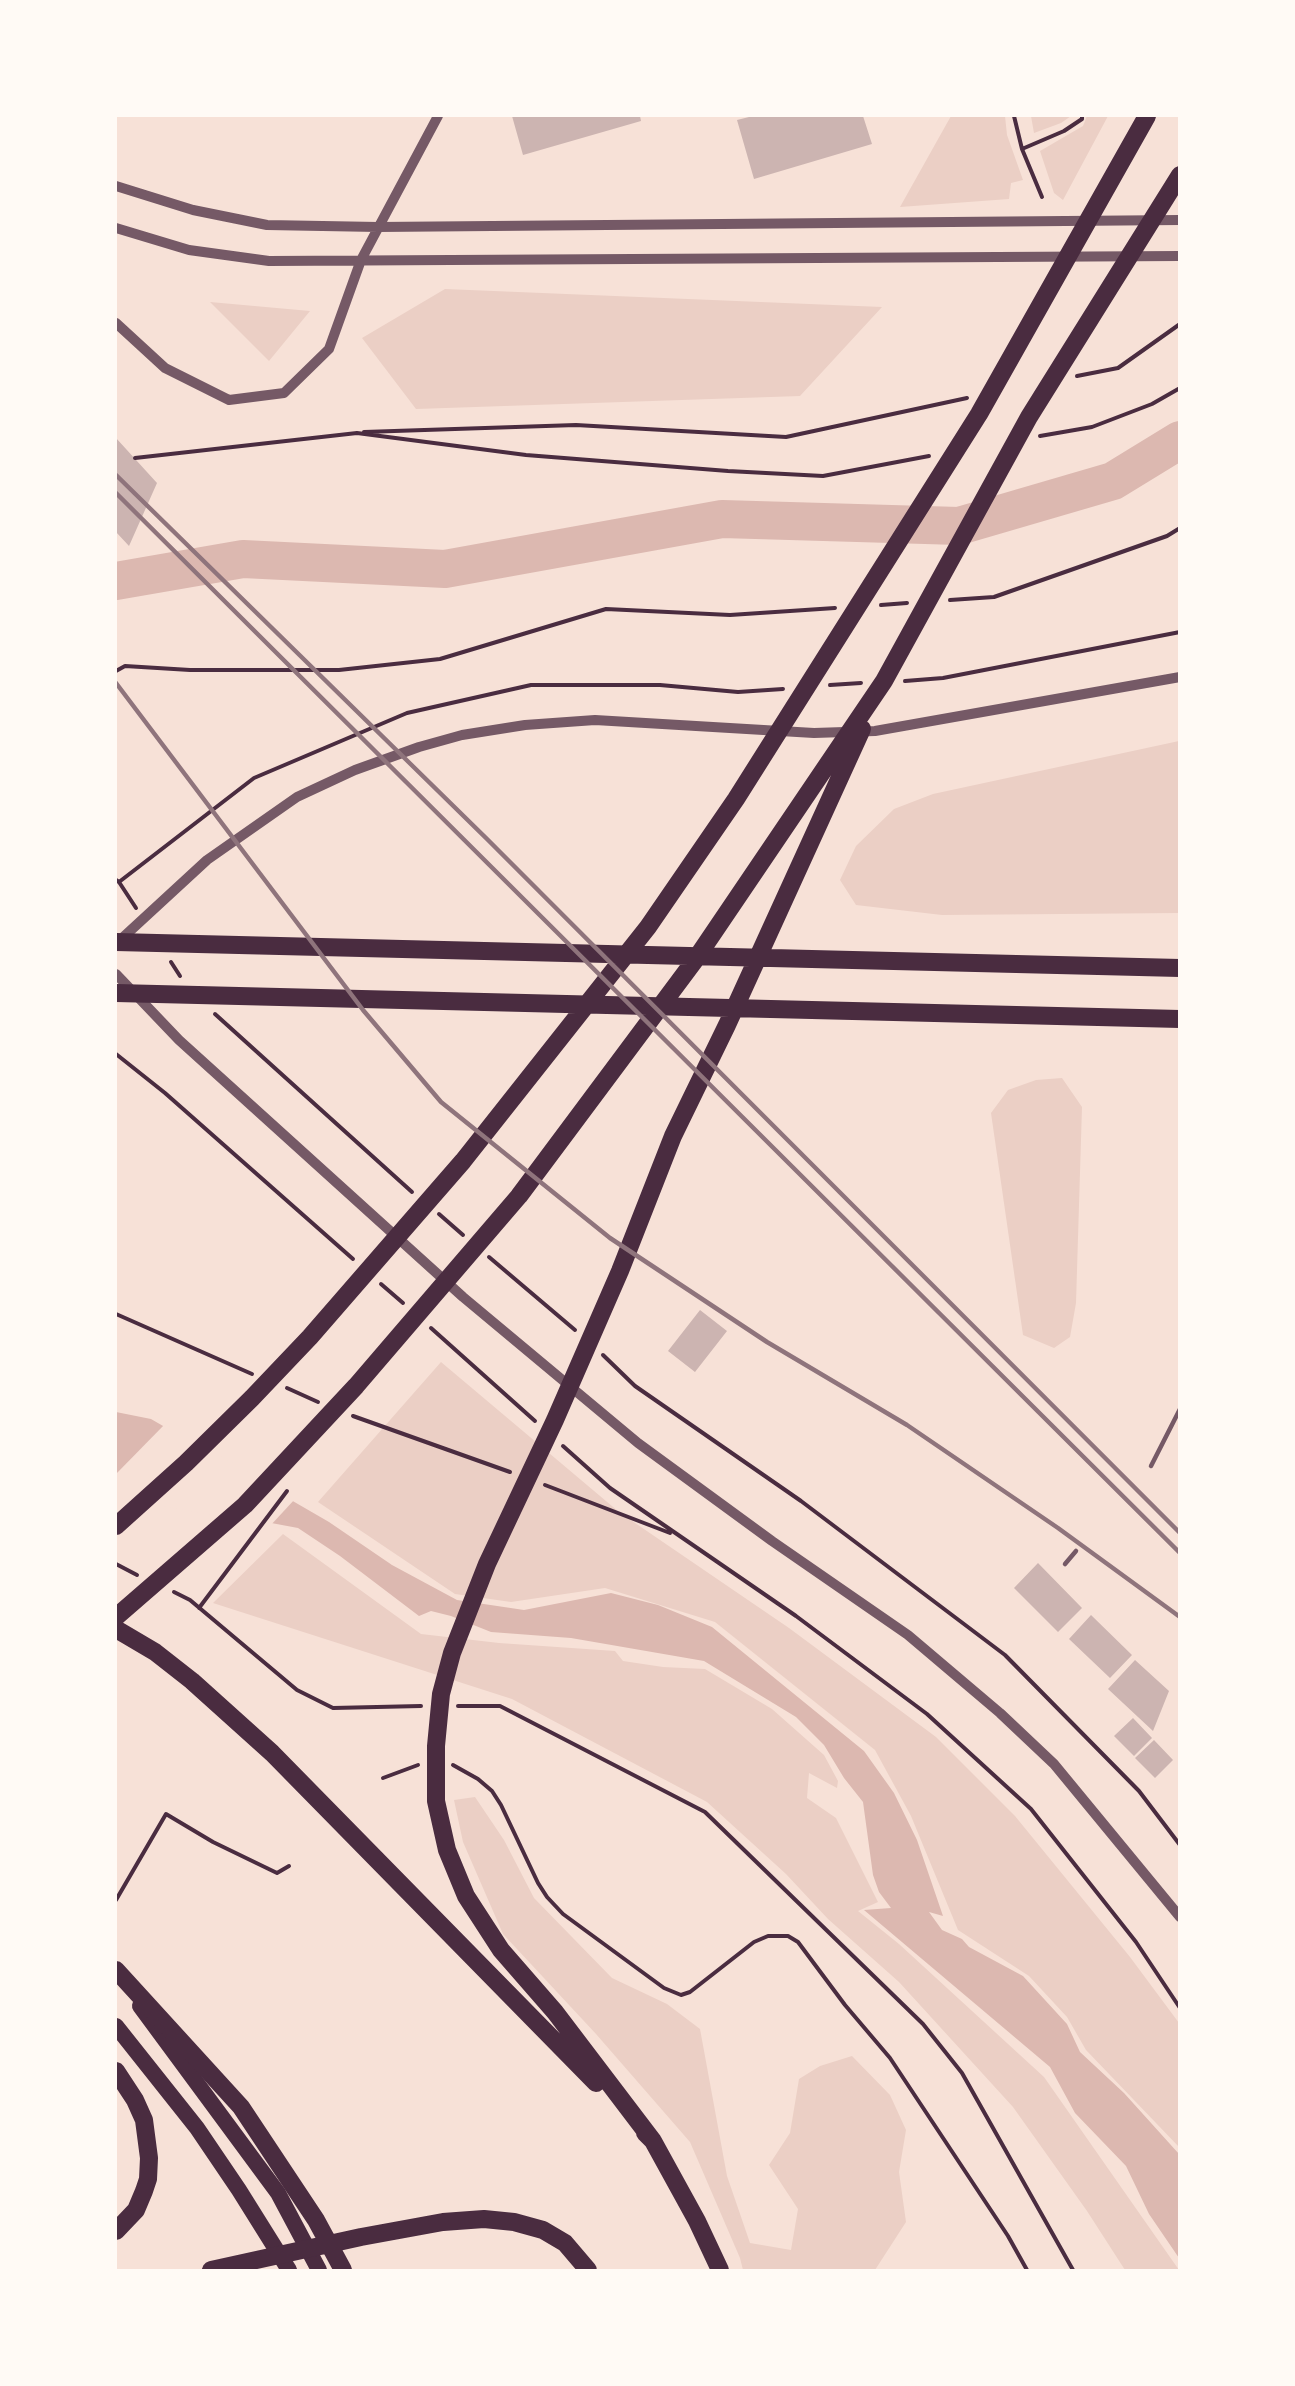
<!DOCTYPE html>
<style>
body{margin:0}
#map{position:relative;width:1295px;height:2386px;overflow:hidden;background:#f7e1d7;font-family:Lato,sans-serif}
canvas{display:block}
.frame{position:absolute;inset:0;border:117px solid #fffaf5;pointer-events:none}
</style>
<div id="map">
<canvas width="1295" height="2386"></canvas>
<div class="frame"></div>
</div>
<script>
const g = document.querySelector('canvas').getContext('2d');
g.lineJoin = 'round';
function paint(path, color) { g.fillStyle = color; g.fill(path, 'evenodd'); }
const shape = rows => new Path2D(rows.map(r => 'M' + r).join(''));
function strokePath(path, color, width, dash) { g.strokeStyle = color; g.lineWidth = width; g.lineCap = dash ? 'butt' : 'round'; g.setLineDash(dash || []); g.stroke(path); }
paint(shape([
 [951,116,1005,116,1007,135,1023,180,1011,183,1009,199,900,207],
 [1031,116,1071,116,1061,123,1034,133],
 [1087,116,1108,116,1063,200,1054,193,1040,151,1083,126],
 [445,289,882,307,800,396,416,409,362,338],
 [210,302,310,311,269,361],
 [1179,741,1179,913,942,915,856,905,840,880,856,846,894,809,933,794],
 [1062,1078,1082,1107,1076,1303,1070,1337,1054,1348,1023,1335,991,1113,1008,1090,1036,1080],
 [441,1362,619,1512,789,1628,936,1737,1015,1816,1130,1957,1179,2023,1179,2147,1086,2050,1067,2017,1029,1976,958,1930,911,1816,875,1750,715,1622,605,1588,511,1602,455,1594,318,1502],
 [283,1534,421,1634,499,1643,615,1651,623,1661,663,1667,705,1669,772,1709,824,1755,838,1781,837,1788,809,1773,807,1798,836,1818,878,1902,858,1911,899,1944,1044,2077,1179,2270,1125,2270,1087,2211,1013,2107,899,1982,828,1919,786,1874,707,1802,512,1699,213,1603],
 [475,1797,504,1840,534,1898,612,1978,667,2004,700,2029,727,2176,750,2243,791,2250,798,2209,769,2165,790,2133,799,2079,820,2066,852,2056,890,2095,906,2130,899,2172,906,2222,875,2270,743,2270,740,2258,690,2142,596,2034,503,1934,463,1842,454,1800]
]), '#ebcfc5');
paint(shape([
 [116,1412,151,1419,329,1522,392,1565,457,1600,524,1610,611,1593,658,1605,712,1627,864,1751,894,1793,917,1840,943,1916,929,1912,942,1930,962,1939,969,1947,1023,1976,1067,2024,1080,2052,1124,2093,1179,2154,1179,2258,1149,2214,1126,2166,1075,2113,1050,2067,864,1910,891,1908,879,1892,873,1875,863,1802,844,1778,824,1745,796,1717,704,1661,571,1638,491,1632,451,1616,431,1611,419,1616,340,1556,298,1528,116,1494]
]), '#dcb8b0');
paint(shape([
 [165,1424,295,1499,270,1526,116,1497,116,1474]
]), '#f7e1d7');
strokePath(shape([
 [116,581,243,559,445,569,722,519,959,526,1113,481,1180,440]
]), '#dcb8b0', 38);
paint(shape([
 [512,116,640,116,641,121,523,155],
 [753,116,863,116,872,144,754,179,737,120],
 [116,438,157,483,129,546,116,532],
 [700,1310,727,1331,695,1372,668,1351],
 [1038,1563,1082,1608,1058,1632,1014,1588],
 [1091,1615,1132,1655,1110,1678,1069,1639],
 [1135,1660,1169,1691,1153,1731,1108,1689],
 [1133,1718,1152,1738,1134,1756,1114,1736],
 [1154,1740,1173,1760,1155,1778,1135,1758]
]), '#ccb4b1');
strokePath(shape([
 [1014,116,1022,149,1042,197],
 [1022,149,1064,131,1082,119,1082,116],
 [1077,376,1118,368,1180,324],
 [364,432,576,425,786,437,967,398],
 [1040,436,1092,427,1152,404,1180,388],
 [135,458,357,433,526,455,728,471,823,476,929,456],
 [950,600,994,597,1167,536,1180,528],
 [881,605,907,603],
 [116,671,125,666,190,670,339,670,440,659,606,609,730,615,835,608],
 [905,681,943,678,1180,632],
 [830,685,861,683],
 [116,880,119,882,136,908],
 [119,882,254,778,407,713,531,685,660,685,738,692,783,689],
 [171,962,180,976],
 [215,1014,412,1192],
 [116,1054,165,1093,353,1259],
 [439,1214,463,1235],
 [489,1257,575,1330],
 [381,1284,403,1303],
 [116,1314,252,1374],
 [431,1328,535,1421],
 [603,1355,635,1386,801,1501,1005,1655,1139,1791,1180,1845],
 [287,1388,318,1402],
 [353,1416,510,1472],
 [563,1446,610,1488,796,1616,927,1714,1031,1809,1136,1942,1180,2008],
 [545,1485,670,1533],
 [116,1564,137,1575],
 [174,1592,190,1600,297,1690,333,1708,421,1706],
 [199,1608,287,1491],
 [458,1706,500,1706,705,1812,923,2024,962,2073,1073,2270],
 [453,1765,478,1779,492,1791,501,1805,538,1883,547,1897,563,1914,664,1988,681,1995,690,1992,754,1942,768,1936,788,1936,798,1942,845,2005,890,2058,1008,2236,1027,2270],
 [383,1778,418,1765],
 [116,1900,166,1814,213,1842,277,1873,289,1866]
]), '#4a2c40', 4);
strokePath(shape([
 [1151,1466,1180,1409],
 [1065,1564,1076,1551]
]), '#755966', 4.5);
strokePath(shape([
 [116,186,193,210,267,225,378,227,1180,220],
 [116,228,189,250,269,261,1180,256],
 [116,323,165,368,229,400,284,393,329,349,361,260,438,116],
 [118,942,207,860,297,797,355,770,419,747,462,735,525,725,595,720,814,733,875,731,1180,677],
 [116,974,179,1040,463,1297,638,1443,772,1541,908,1635,1000,1713,1054,1764,1180,1917]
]), '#755966', 10);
strokePath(shape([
 [140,2006,278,2193,319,2270],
 [116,2026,197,2128,239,2190,289,2270]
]), '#4a2c40', 16);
strokePath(shape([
 [116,942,1180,968],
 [116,993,1180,1019],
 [116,1526,186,1463,252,1398,310,1337,463,1161,648,927,736,799,979,414,1147,116],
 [116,1617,245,1505,356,1386,519,1196,695,960,884,681,1029,417,1180,175],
 [116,1629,155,1652,192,1681,272,1753,596,2083],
 [116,1970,241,2107,316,2220,343,2270],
 [116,2071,135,2100,144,2120,149,2158,148,2179,144,2191,136,2210,116,2231],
 [645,2133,653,2141,697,2221,720,2270],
 [653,2141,555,2012,501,1950,466,1896,447,1850,436,1801,436,1746,441,1694,452,1653,487,1564,555,1420,620,1271,673,1136,727,1025,862,729],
 [211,2270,361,2237,443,2222,484,2219,514,2222,543,2230,565,2243,588,2270]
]), '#4a2c40', 18);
strokePath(shape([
 [116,475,487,839,1180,1533],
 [116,493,1180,1553],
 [116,683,363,1010,441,1102,610,1238,767,1342,907,1425,1058,1528,1180,1617]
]), '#8f747c', 4.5);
</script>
